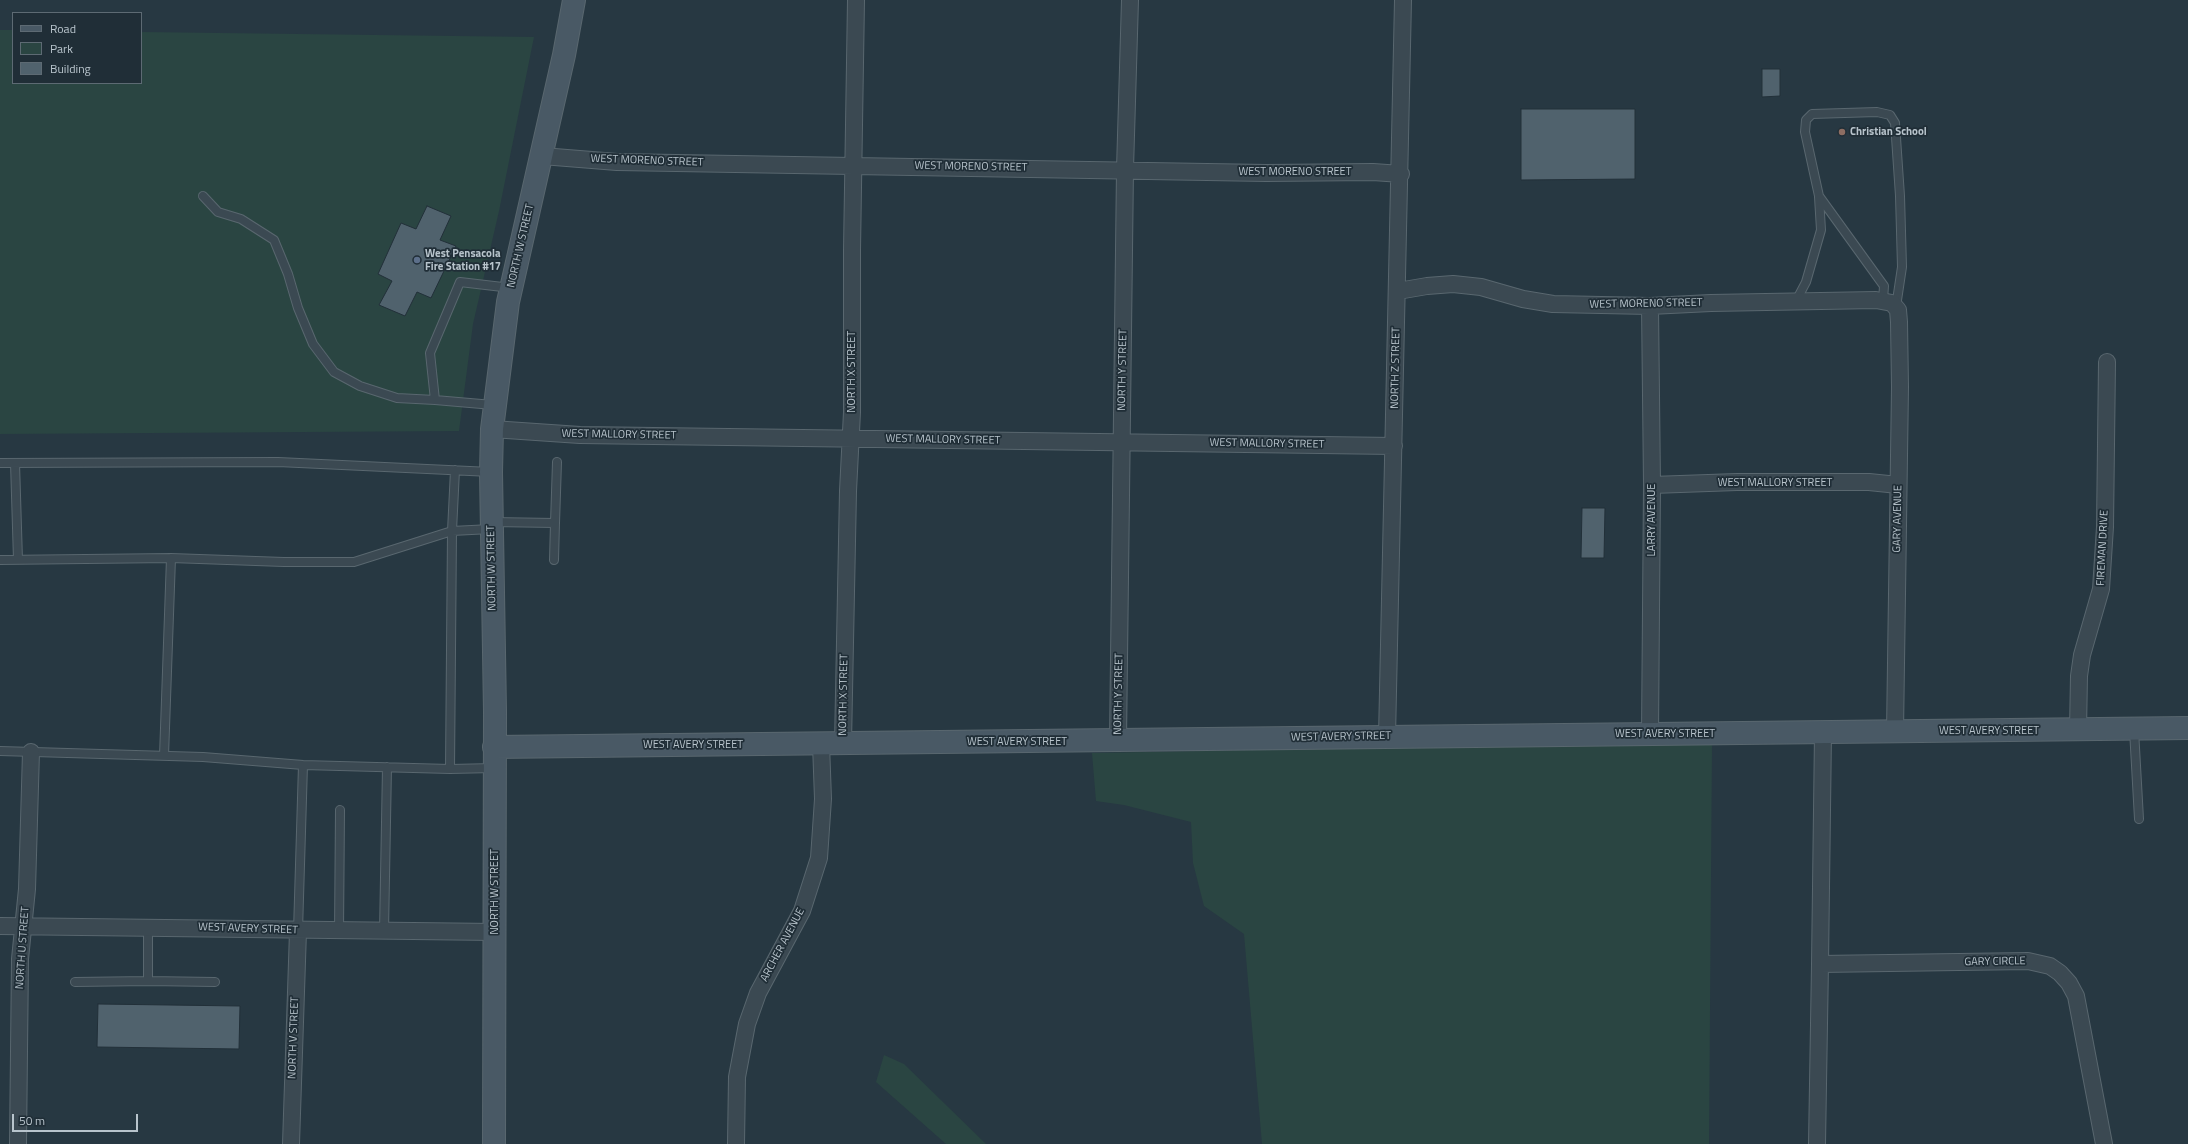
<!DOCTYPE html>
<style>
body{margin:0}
#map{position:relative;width:2188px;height:1144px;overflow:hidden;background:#273842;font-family:"Titillium Web",sans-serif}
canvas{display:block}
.legend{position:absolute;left:12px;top:12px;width:130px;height:72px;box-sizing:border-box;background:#202e37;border:1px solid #5d6a73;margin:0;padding:5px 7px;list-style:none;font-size:12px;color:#b8c4cc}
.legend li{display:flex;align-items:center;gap:8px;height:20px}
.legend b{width:20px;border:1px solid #5d6a73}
.scale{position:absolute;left:12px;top:1114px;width:126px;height:18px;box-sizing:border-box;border:2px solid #b8c4cc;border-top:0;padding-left:5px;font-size:12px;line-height:14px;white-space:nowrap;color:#b8c4cc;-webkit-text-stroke:3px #202e37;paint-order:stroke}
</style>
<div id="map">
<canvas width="2188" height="1144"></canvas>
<ul class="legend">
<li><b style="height:5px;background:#495965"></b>Road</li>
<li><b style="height:11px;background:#2a4542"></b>Park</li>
<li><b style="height:11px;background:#50626d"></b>Building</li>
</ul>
<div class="scale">50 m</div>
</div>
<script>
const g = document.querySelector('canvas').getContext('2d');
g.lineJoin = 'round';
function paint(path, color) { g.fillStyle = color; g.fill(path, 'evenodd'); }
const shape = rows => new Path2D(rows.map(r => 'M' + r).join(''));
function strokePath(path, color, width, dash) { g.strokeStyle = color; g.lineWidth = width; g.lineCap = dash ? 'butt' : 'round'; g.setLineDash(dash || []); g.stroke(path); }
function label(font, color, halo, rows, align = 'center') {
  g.font = font + ' "Titillium Web",sans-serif'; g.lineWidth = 3.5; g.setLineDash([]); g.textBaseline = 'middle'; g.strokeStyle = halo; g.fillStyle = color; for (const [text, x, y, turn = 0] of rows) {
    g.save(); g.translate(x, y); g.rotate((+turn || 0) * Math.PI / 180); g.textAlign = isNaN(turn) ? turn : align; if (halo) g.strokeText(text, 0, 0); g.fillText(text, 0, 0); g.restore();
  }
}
paint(shape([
 [0,30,13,30,13,83,141,83,141,32,534,37,499,211,473,324,459,431,0,434],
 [1712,744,1709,1144,1262,1144,1244,934,1204,906,1193,863,1191,822,1124,805,1096,801,1092,753,1517,745],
 [884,1055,904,1064,986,1144,946,1144,876,1082]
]), '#2a4542');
const building = shape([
 [1762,69,1780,69,1780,96,1762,97,1762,69],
 [1521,109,1635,109,1635,179,1521,180,1521,109],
 [427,206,451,216,440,240,456,246,431,298,417,292,405,316,379,305,392,281,378,274,401,223,416,229,427,206],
 [1582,508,1605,508,1604,558,1581,558,1582,508],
 [98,1004,240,1006,239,1049,97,1047,98,1004]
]);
paint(building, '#50626d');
strokePath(building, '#223039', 1);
const lane = shape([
 [203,196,218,212,241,219,274,240,288,274,298,308,313,344,334,372,360,386,397,398,435,400],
 [1883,300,1884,286,1819,196,1805,132,1806,120,1812,114,1877,112,1890,115,1895,123,1900,196,1902,267,1896,307],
 [1796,301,1806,282,1821,230,1819,197],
 [493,405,435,400,430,353,460,282,511,288],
 [0,463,278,462,491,472],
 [15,463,18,560],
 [492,522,555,523,554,560],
 [555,523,557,462],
 [171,558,284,562,354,562,452,531,455,470],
 [0,560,171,558,164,756],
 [2134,730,2139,819],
 [0,751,203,757,303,765,450,769,494,768],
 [450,769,452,531,491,529],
 [298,931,303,765],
 [339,932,340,810],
 [384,932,387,767],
 [148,981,215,982],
 [75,982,148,981,148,927]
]);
const street = shape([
 [542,156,617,162,1266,173,1373,172,1401,174],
 [1398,291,1427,286,1453,284,1481,287,1523,299,1553,304,1650,306,1711,303,1876,300,1892,303,1898,310,1899,322,1900,387,1895,732],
 [1650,306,1652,485,1650,734],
 [492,429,580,435,1394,446],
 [1652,485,1737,482,1869,482,1898,485],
 [2078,730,2079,676,2082,655,2101,589,2105,527,2107,362],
 [1387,737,1403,0],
 [1118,741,1125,169,1130,0],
 [843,743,848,491,852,412,852,250,856,0],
 [0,926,495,932],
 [1820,964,1823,733],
 [18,1144,20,959,27,889,31,752],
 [291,1144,298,931],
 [736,1144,737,1077,747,1024,758,993,802,911,819,858,823,799,821,744],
 [1817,1144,1820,964,2028,961,2050,966,2060,973,2069,983,2076,996,2104,1144]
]);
const secondary = shape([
 [494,747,2188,728],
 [494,1144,495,712,491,472,492,429,508,302,564,55,574,0]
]);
strokePath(lane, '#59676f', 10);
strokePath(street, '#59676f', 18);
strokePath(secondary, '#59676f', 24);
strokePath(lane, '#3b4952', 8);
strokePath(street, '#3b4952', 16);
strokePath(secondary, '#495965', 22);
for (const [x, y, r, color] of [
 [1842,132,4,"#8d6e63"],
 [417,260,4,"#5c6f8a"]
]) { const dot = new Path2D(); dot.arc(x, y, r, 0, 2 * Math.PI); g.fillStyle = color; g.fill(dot); strokePath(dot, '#202e37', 1.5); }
label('bold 11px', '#b8c4cc', '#202e37', [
 ["Christian School",1850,132],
 ["West Pensacola",425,254],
 ["Fire Station #17",425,267]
], 'left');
label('11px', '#b8c4cc', '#202e37', [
 ["WEST MORENO STREET",647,161,2],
 ["WEST MORENO STREET",971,167,1],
 ["WEST MORENO STREET",1295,172],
 ["NORTH W STREET",521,246,-77],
 ["WEST MORENO STREET",1646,304,-1],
 ["NORTH Z STREET",1396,368,-89],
 ["NORTH Y STREET",1123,370,-89],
 ["NORTH X STREET",852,372,-90],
 ["WEST MALLORY STREET",619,435,1],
 ["WEST MALLORY STREET",943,440,1],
 ["WEST MALLORY STREET",1267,444,1],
 ["WEST MALLORY STREET",1775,483],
 ["GARY AVENUE",1898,519,-89],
 ["LARRY AVENUE",1652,520,-90],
 ["FIREMAN DRIVE",2103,548,-87],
 ["NORTH W STREET",492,568,-91],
 ["NORTH Y STREET",1119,694,-89],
 ["NORTH X STREET",844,695,-89],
 ["WEST AVERY STREET",1989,731],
 ["WEST AVERY STREET",1665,734],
 ["WEST AVERY STREET",1341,737,-1],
 ["WEST AVERY STREET",1017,742],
 ["WEST AVERY STREET",693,745],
 ["NORTH W STREET",495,892,-90],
 ["WEST AVERY STREET",248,929,2],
 ["ARCHER AVENUE",783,945,-62],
 ["NORTH U STREET",23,948,-86],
 ["GARY CIRCLE",1995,962,-1],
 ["NORTH V STREET",294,1038,-88]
]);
</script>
